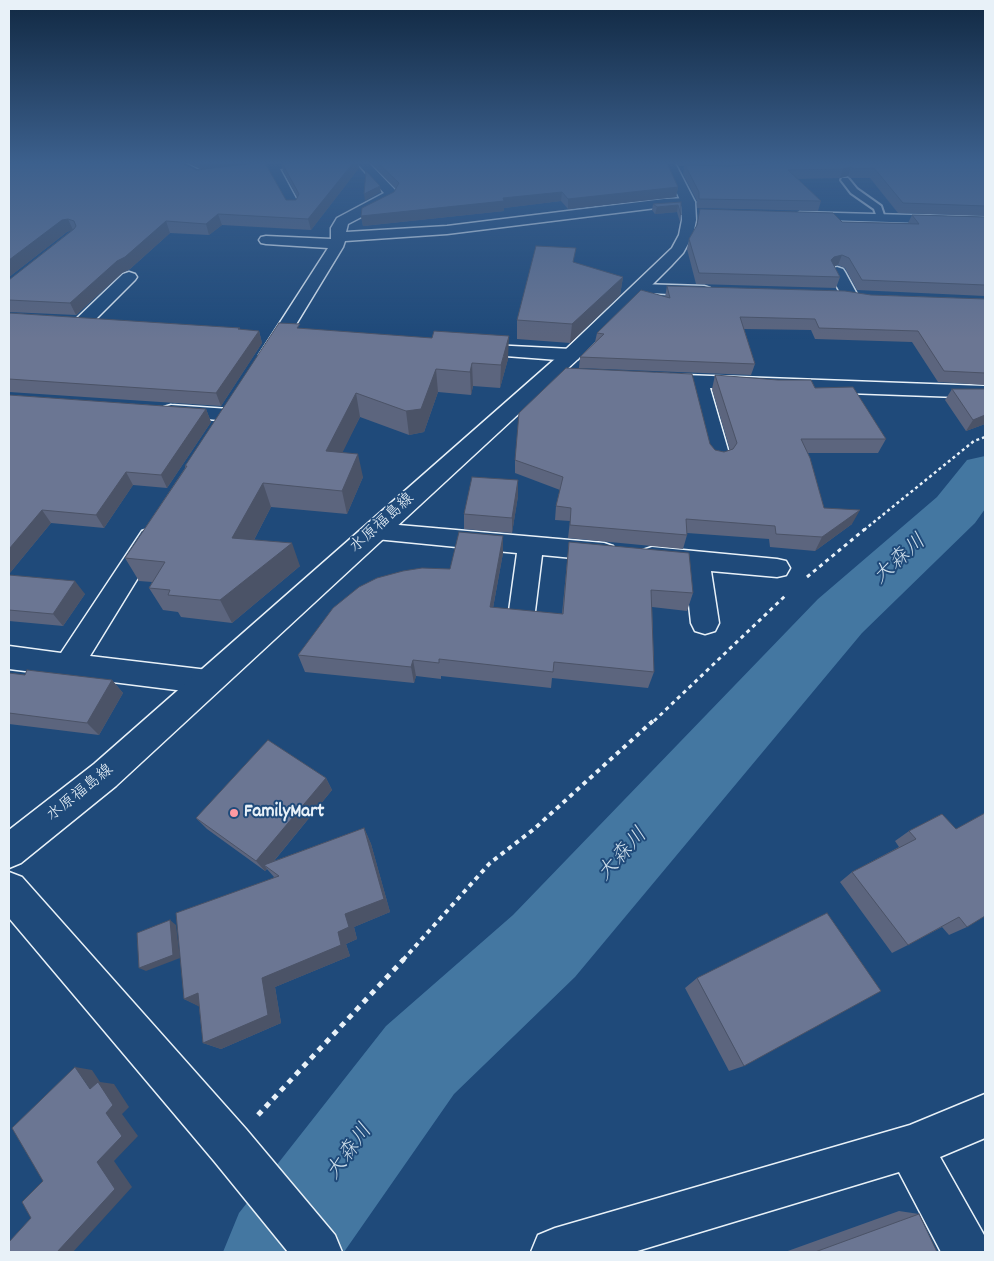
<!DOCTYPE html>
<meta charset="utf-8">
<style>
body{margin:0}
#map{position:relative;width:994px;height:1261px;overflow:hidden;background:#1f4a7a;font-family:Dekko,sans-serif}
canvas{display:block}
.frame{position:absolute;inset:0;border:10px solid #e8f1f8;pointer-events:none}
</style>
<div id="map">
<canvas width="994" height="1261"></canvas>
<div class="frame"></div>
</div>
<script>
const g = document.querySelector('canvas').getContext('2d');
g.lineJoin = 'round';
const shape = rows => new Path2D(rows.map(r => 'M' + r).join(''));
function paint(path, color) { g.fillStyle = color; g.fill(path, 'evenodd'); }
function strokePath(path, color, width, dash) { g.strokeStyle = color; g.lineWidth = width; g.lineCap = dash ? 'butt' : 'round'; g.setLineDash(dash || []); g.stroke(path); }
function label(font, color, halo, rows, align = 'center') {
  g.font = font + ' Dekko,"Klee One",sans-serif'; g.lineWidth = 4; g.setLineDash([]); g.textBaseline = 'middle'; g.strokeStyle = halo; g.fillStyle = color; for (const [text, x, y, turn = 0] of rows) {
    g.save(); g.translate(x, y); g.rotate((+turn || 0) * Math.PI / 180); g.textAlign = isNaN(turn) ? turn : align; if (halo) g.strokeText(text, 0, 0); g.fillText(text, 0, 0); g.restore();
  }
}
paint(shape([
 [985,456,985,509,975,523,862,633,575,977,454,1094,344,1252,223,1252,239,1213,386,1026,513,915,818,599,937,497,967,460,985,456]
]), '#4477a1');
const lane = shape([
 [842,178,848,178,857,189,881,206,885,218,884,220,878,220,874,209,851,193,841,180,842,178]
]);
const street = shape([
 [170,163,185,163,201,171,271,163,305,163,303,166,280,169,300,206,298,209,288,209,268,170,199,179,170,163],
 [357,163,369,163,398,193,394,200,348,224,346,232,447,226,664,199,688,198,695,202,688,206,664,207,447,234,345,241,343,247,275,359,268,361,261,359,259,355,328,248,266,244,261,243,259,240,261,237,266,236,331,239,331,228,337,218,384,193,357,163],
 [800,212,985,217,985,225,795,219,793,216,800,212],
 [837,267,843,269,845,272,858,296,856,300,850,301,844,300,842,296,829,272,831,269,837,267],
 [129,272,135,274,137,277,135,280,88,327,82,328,76,327,73,323,76,319,123,274,129,272],
 [639,284,704,286,710,288,712,291,710,294,704,296,633,292,631,289,633,286,639,284],
 [472,344,571,349,578,351,580,355,578,359,571,361,466,353,463,349,466,345,472,344],
 [657,374,985,386,985,398,710,388,730,457,727,462,719,464,711,462,708,457,690,387,650,384,647,380,650,376,657,374],
 [171,405,229,409,236,411,239,415,236,419,229,421,164,415,161,411,164,407,171,405],
 [376,523,604,543,613,546,616,552,613,558,604,561,542,555,535,611,531,618,522,621,513,618,509,611,517,553,376,539,367,537,364,531,367,525,376,523],
 [151,528,160,531,163,537,90,656,208,670,218,673,223,682,218,691,208,694,9,669,9,646,61,653,142,531,151,528],
 [652,547,777,559,786,561,790,568,786,575,777,577,711,571,719,623,715,631,705,634,695,631,691,623,685,568,643,562,639,556,643,550,652,547],
 [9,872,22,877,246,1129,335,1235,342,1252,288,1252,214,1161,9,918,9,872],
 [985,1094,985,1138,940,1157,984,1235,985,1252,941,1252,899,1172,634,1252,531,1252,538,1235,555,1228,910,1125,985,1094]
]);
const secondary = shape([
 [663,163,675,163,695,202,696,220,693,235,683,253,671,266,578,359,116,786,21,863,9,868,9,830,94,764,564,351,672,248,679,235,682,220,681,202,663,163]
]);
strokePath(lane, '#e8f1f8', 4);
strokePath(street, '#e8f1f8', 3);
strokePath(secondary, '#e8f1f8', 3);
strokePath(shape([
 [864,530,974,441,985,437]
]), '#e8f1f8', 2.5, [3, 3]);
strokePath(shape([
 [807,577,865,529],
 [654,721,785,596]
]), '#e8f1f8', 3, [4, 4]);
strokePath(shape([
 [403,960,490,863,534,829,655,719]
]), '#e8f1f8', 4, [4.5, 4.5]);
strokePath(shape([
 [258,1115,404,959]
]), '#e8f1f8', 5, [5.5, 5.5]);
paint(lane, '#1f4a7a');
paint(street, '#1f4a7a');
paint(secondary, '#1f4a7a');
paint(shape([
 [9,163,196,170,246,164,201,169,188,163,265,163,286,200,296,200,297,197,283,171,281,163,358,163,359,168,311,230,222,225,209,235,170,233,130,269,122,273,76,315,9,312,9,280,72,230,67,232,9,277],
 [370,163,667,163,678,187,676,197,568,209,561,201,504,208,504,211,363,226,361,216,394,192,396,189],
 [676,163,985,163,985,216,898,213,870,178,850,178,848,176,840,178,798,179,821,201,818,211,697,208,697,201,683,174,684,166,679,166],
 [681,202,681,215,680,222,677,212,655,214,652,210,653,204],
 [912,215,985,217,985,297,985,296,857,290,845,268,838,265,834,266,840,277,836,288,696,284,687,249,689,239,842,222,908,223],
 [623,277,620,295,570,343,517,339,517,320],
 [667,286,871,295,985,299,985,385,938,382,912,342,815,339,811,330,744,329,755,364,751,375,579,368,580,357,595,342,597,333,665,297],
 [9,313,259,331,262,343,221,406,9,392],
 [301,328,508,359,500,388,473,386,471,395,438,392,424,432,409,435,360,417,342,452,363,477,347,514,271,507,254,540,300,566,232,623,181,617,178,612,163,610,149,588,152,582,139,581,125,558,185,468,185,466],
 [715,375,815,388,886,439,878,453,808,453,824,508,852,524,815,551,770,547,769,539,687,533,687,535,683,549,568,538,570,521,555,520,556,506,560,490,515,473,515,460,710,444,715,450,724,452,730,450,712,389],
 [952,389,985,424,966,431,945,400],
 [9,395,206,409,211,422,167,488,133,485,104,528,51,523,9,574],
 [518,496,512,533,464,529,464,514],
 [503,536,503,553,493,608,562,614,569,542,693,593,687,611,652,607,654,672,648,688,552,678,551,688,441,676,441,679,416,676,414,683,305,672,298,655,450,569],
 [9,575,85,594,63,626,9,621],
 [9,673,25,675,112,680,123,693,99,735,9,724],
 [326,778,332,790,274,861,364,828,371,844,390,912,354,927,357,939,346,944,350,956,275,987,281,1023,221,1049,203,1043,199,1006,184,999,274,877,267,869,265,871,207,829,196,818],
 [942,814,967,927,949,935,942,927,908,945,892,953,840,882,852,872,899,847,895,841,909,831],
 [697,978,744,1066,729,1071,685,988],
 [899,1211,919,1214,937,1252,785,1252]
]), '#5c657e');
paint(shape([
 [199,163,257,163,201,169],
 [353,163,358,163,359,168,311,230,308,219],
 [851,167,848,176,840,178,843,169],
 [380,186,381,192,365,201,364,194],
 [678,187,676,197,568,209,568,199],
 [562,192,561,201,504,208,504,211,363,226,361,216,503,198],
 [678,205,677,212,655,214,657,207],
 [218,214,222,225,209,235,206,224],
 [68,219,73,230,67,232,9,277,9,260,62,220],
 [166,221,170,233,130,269,122,273,76,315,70,303,117,261],
 [842,255,838,265,830,267,831,260,834,257],
 [623,277,620,295,570,343,572,324],
 [259,331,262,343,221,406,216,393],
 [509,336,508,359,500,388,501,365],
 [472,363,473,386,471,395,470,372],
 [436,369,438,392,424,432,409,435,406,411],
 [356,393,360,417,332,474,326,451],
 [206,409,211,422,167,488,161,475],
 [985,415,985,424,966,431,973,420],
 [358,454,363,477,347,514,342,491],
 [126,472,133,485,104,528,96,515],
 [518,480,518,496,512,533,512,518],
 [263,483,271,507,243,561,232,538],
 [42,510,51,523,9,574,9,549],
 [860,510,852,524,815,551,822,537],
 [503,536,503,553,490,624,490,607],
 [292,543,300,566,232,623,220,600],
 [75,581,85,594,63,626,53,614],
 [413,660,416,676,414,683,411,667],
 [112,680,123,693,99,735,87,723],
 [326,778,332,790,268,868,264,865,267,869,265,871,256,861],
 [364,828,371,844,390,912,354,927,357,939,346,944,350,956,275,987,281,1023,221,1049,203,1043,262,978,345,914],
 [170,920,176,925,180,958,146,971,139,968],
 [198,993,202,1008,184,999],
 [75,1067,92,1070,100,1082,114,1084,129,1107,122,1114,138,1136,114,1161,132,1187,73,1252,57,1252,97,1162,90,1089]
]), '#4b5367');
const building = shape([
 [9,163,182,163,196,170,256,163,265,163,286,200,296,200,299,194,282,163,353,163,308,219,218,214,206,224,166,221,125,257,117,261,70,303,9,300,9,280,74,229,76,226,74,221,68,219,62,220,9,260,9,163],
 [378,163,667,163,678,187,568,199,562,192,503,198,504,201,361,216,362,208,394,192,399,183,378,163],
 [773,163,985,163,985,206,903,203,874,168,854,169,851,167,843,169,788,170,821,201,699,199,699,192,685,165,730,166,773,163],
 [366,171,380,186,364,194,366,171],
 [681,202,681,215,678,205,657,207,653,204,681,202],
 [700,209,833,213,842,222,919,224,912,215,985,217,985,285,862,280,849,258,842,255,834,257,831,260,840,277,699,273,689,239,697,225,700,209],
 [536,246,576,248,573,262,623,277,572,324,517,320,536,246],
 [667,286,845,291,871,295,985,299,985,373,944,371,918,331,819,328,815,319,740,317,755,364,580,357,604,334,597,333,641,290,670,298,667,286],
 [9,313,240,328,238,329,259,331,216,393,9,379,9,313],
 [279,323,300,324,297,328,432,338,434,331,509,336,501,365,472,363,470,372,436,369,421,409,406,411,356,393,326,451,358,454,342,491,263,483,232,538,292,543,220,600,168,595,170,590,149,588,165,562,125,558,187,466,185,466,279,323],
 [566,368,692,374,710,444,715,450,724,452,733,449,737,443,715,375,778,380,811,380,815,388,853,387,886,439,801,439,810,458,824,508,860,510,822,537,776,534,775,526,686,519,687,535,570,525,571,508,556,506,563,477,515,460,519,413,566,368],
 [952,389,985,389,985,415,973,420,952,389],
 [9,395,206,409,161,475,126,472,96,515,42,510,9,549,9,395],
 [472,477,518,480,512,518,464,514,472,477],
 [459,532,503,536,490,607,563,614,569,542,689,553,693,593,651,590,654,672,554,662,553,672,439,659,439,663,413,660,411,667,298,655,333,608,359,587,377,578,403,571,422,568,450,569,459,532],
 [9,575,75,581,53,614,9,610,9,575],
 [27,670,112,680,87,723,9,713,9,673,25,675,27,670],
 [268,740,326,778,256,861,196,818,268,740],
 [985,813,985,916,967,927,959,917,908,945,852,872,916,839,909,831,942,814,956,829,985,813],
 [364,828,384,899,345,914,349,927,338,932,341,945,262,978,268,1015,203,1043,198,993,184,999,176,913,279,876,264,865,364,828],
 [827,913,881,991,744,1066,697,978,827,913],
 [170,920,173,955,139,968,137,933,170,920],
 [75,1067,90,1089,98,1082,113,1105,106,1113,122,1136,97,1162,115,1189,57,1252,9,1252,9,1242,31,1218,22,1202,43,1181,12,1128,75,1067],
 [919,1214,937,1252,815,1252,919,1214]
]);
paint(building, '#6b7693');
strokePath(building, '#4b5367', 1);
const sky = g.createLinearGradient(0, 0, 0, 339);
sky.addColorStop(0, '#112943');
sky.addColorStop(0.48, '#3c608d');
sky.addColorStop(1, '#3c608d00');
g.fillStyle = sky;
g.fillRect(0, 0, 994, 339);
for (const [x, y, r, color] of [
 [234,813,5,"#ff9aa2"]
]) { const dot = new Path2D(); dot.arc(x, y, r, 0, 2 * Math.PI); g.fillStyle = color; g.fill(dot); strokePath(dot, '#1f4a7a', 2); }
label('16px', '#e8f1f8', '#1f4a7a', [
 ["水原福島線",383,524,-42],
 ["水原福島線",81,794,-39]
]);
label('bold 19px', '#e8f1f8', '#1f4a7a', [
 ["FamilyMart",244,813]
], 'left');
label('italic 21px', '#cfdfeb', '#1f4a7a', [
 ["大森川",901,561,-42],
 ["大森川",624,856,-48],
 ["大森川",351,1153,-54]
]);
</script>
